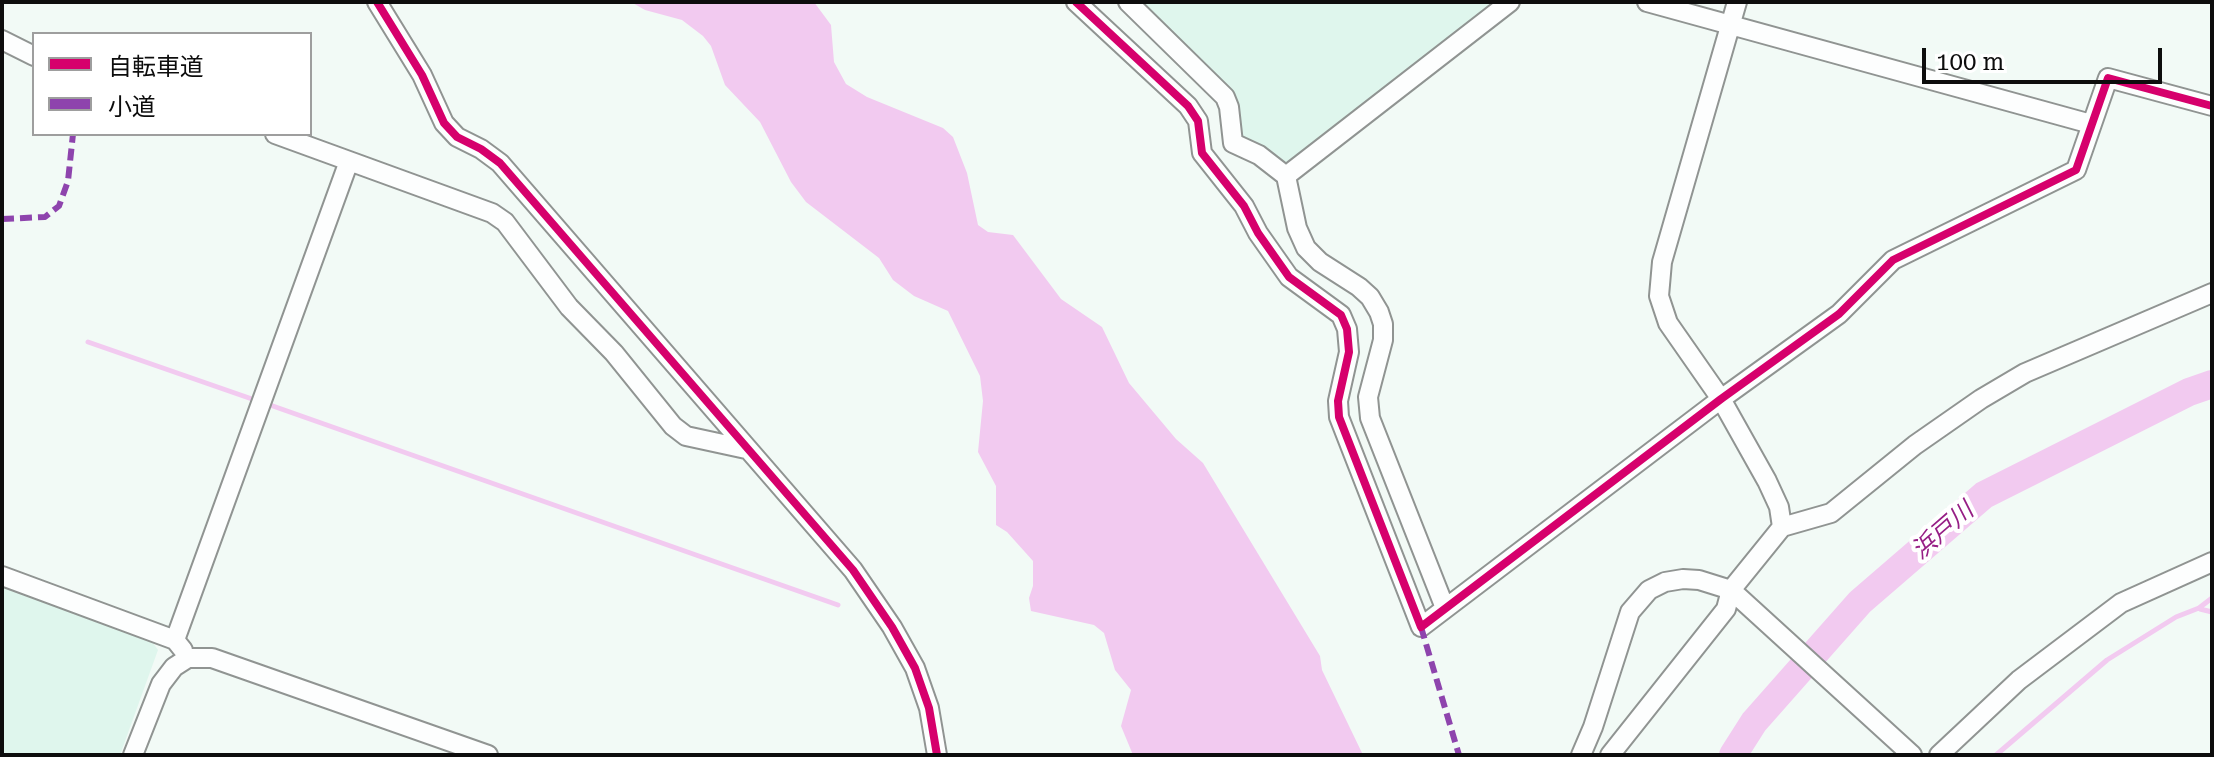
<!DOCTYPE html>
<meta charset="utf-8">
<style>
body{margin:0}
#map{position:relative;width:2214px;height:757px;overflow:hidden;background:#f2faf6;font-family:"Roboto Serif","Noto Sans JP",serif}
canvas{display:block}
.frame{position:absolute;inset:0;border:4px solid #0d0d0d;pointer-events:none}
.legend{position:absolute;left:32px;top:32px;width:280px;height:104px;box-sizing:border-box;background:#fff;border:2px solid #9e9e9e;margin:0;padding:10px 14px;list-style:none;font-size:24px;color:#0d0d0d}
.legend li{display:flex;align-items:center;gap:16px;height:40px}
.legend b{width:40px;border:2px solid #9e9e9e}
.scale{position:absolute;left:1922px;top:48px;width:240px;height:36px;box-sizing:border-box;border:4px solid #0d0d0d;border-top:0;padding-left:10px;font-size:24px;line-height:28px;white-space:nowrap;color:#0d0d0d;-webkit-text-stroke:6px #fff;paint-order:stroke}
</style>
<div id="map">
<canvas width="2214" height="757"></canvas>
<div class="frame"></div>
<ul class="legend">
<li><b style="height:10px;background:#d6006c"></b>自転車道</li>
<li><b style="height:10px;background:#8e44ad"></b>小道</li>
</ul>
<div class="scale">100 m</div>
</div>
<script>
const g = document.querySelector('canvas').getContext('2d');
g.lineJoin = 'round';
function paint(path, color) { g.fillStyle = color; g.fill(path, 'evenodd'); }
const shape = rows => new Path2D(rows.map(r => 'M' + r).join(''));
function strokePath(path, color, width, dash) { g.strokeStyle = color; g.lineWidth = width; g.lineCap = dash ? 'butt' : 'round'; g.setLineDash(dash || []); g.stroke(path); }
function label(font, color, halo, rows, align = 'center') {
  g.font = font + ' "Roboto Serif","Noto Sans JP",serif'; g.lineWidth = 8; g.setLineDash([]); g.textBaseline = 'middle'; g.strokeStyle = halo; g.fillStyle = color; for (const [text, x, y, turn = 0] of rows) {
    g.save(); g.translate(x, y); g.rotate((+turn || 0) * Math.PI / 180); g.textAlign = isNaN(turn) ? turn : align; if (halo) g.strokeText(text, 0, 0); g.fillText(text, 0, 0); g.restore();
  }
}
paint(shape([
 [1148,2,1497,2,1285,165,1264,146,1238,134,1234,95,1142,7],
 [2,581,148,636,158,650,120,755,2,755]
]), '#dff6ed');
paint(shape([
 [631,2,814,2,831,25,834,62,846,84,867,97,943,128,953,137,967,173,978,225,988,232,1013,235,1061,299,1102,327,1129,383,1176,439,1203,463,1320,656,1322,670,1363,755,1133,755,1121,726,1131,690,1115,670,1104,633,1094,625,1031,611,1029,598,1033,586,1033,561,1007,532,996,525,996,486,978,452,983,401,980,376,948,311,914,296,893,280,879,258,806,202,791,182,760,122,725,85,711,46,703,36,682,20,645,10]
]), '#f2caf0');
strokePath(shape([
 [88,342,252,399],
 [270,405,838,605],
 [2200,609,2212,612],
 [1996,755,2107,660,2176,617,2199,608,2212,598]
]), '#f2caf0', 5);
strokePath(shape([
 [1733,755,1754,722,1860,602,1984,495,2189,392,2212,384]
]), '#f2caf0', 28);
const minor = shape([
 [377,2,422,75,444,123,457,137,481,149,500,163,853,570,892,627,915,668,929,708,937,755],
 [1076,2,1188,106,1198,121,1202,153,1244,206,1258,233,1289,277,1341,315,1347,329,1349,352,1338,401,1339,417,1421,627,1721,399,1839,314,1893,260,2076,170,2108,78,2212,106],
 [1128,2,1225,97,1229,107,1233,143,1259,155,1286,176,1297,228,1306,248,1320,262,1359,287,1370,297,1379,312,1383,324,1383,340,1368,397,1370,418,1445,608],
 [1647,2,2091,124],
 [2,40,34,56],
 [275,134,492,213,505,222,569,307,614,353,673,426,686,436,746,449],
 [1286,176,1510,2],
 [1782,527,1831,513,1915,445,1981,399,2025,373,2212,293],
 [2,576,175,640,183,650],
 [175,640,349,161],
 [133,755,161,684,174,667,188,658,212,658,488,755],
 [1581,755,1593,727,1630,612,1649,590,1665,582,1683,579,1699,580,1731,590,1912,755],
 [1610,755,1726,609,1731,590,1782,527,1779,507,1767,481,1721,399,1668,323,1659,296,1662,262,1737,2],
 [1939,755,2019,680,2121,603,2212,562]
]);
strokePath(minor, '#909492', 22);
strokePath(minor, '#fdfefe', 18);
strokePath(shape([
 [2,219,45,217,59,206,68,181,73,134],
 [1421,627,1459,755]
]), '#8e44ad', 6, [12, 6]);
strokePath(shape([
 [377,2,422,75,444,123,457,137,481,149,500,163,853,570,892,627,915,668,929,708,937,755],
 [1076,2,1188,106,1198,121,1202,153,1244,206,1258,233,1289,277,1341,315,1347,329,1349,352,1338,401,1339,417,1421,627,1721,399,1839,314,1893,260,2076,170,2108,78,2212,106]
]), '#d6006c', 8);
label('italic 24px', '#961e85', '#fff', [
 ["浜戸川",1943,531,-41]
]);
</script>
